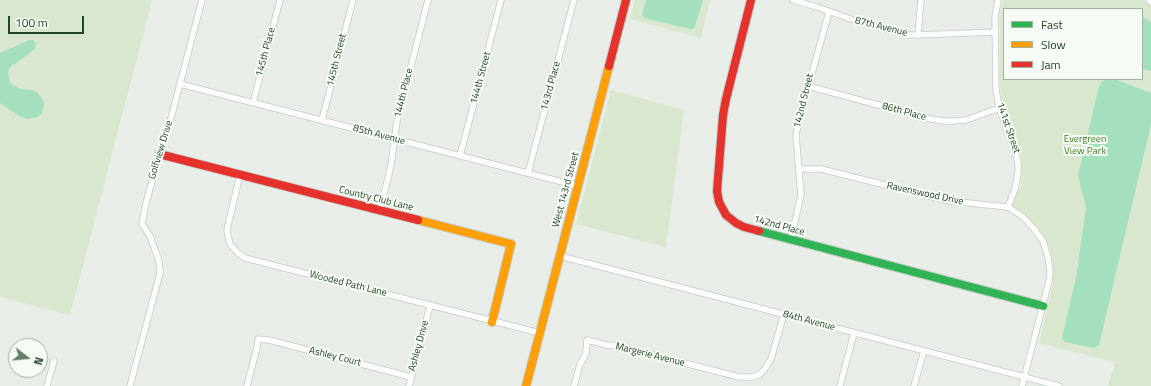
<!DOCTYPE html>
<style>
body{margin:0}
#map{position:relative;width:1151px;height:386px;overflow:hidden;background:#e8ede7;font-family:"Titillium Web",sans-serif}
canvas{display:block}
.legend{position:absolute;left:1003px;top:8px;width:140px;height:72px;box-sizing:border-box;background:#f7fbf6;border:1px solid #a1b2a2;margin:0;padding:5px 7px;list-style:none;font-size:12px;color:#214423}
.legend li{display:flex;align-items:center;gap:8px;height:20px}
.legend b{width:20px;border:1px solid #a1b2a2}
.north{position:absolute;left:8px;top:338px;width:40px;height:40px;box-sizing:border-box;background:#f7fbf6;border:1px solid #a1b2a2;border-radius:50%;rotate:106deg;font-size:11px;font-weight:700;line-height:16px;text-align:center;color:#214423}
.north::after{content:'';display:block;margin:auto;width:14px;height:18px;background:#677f68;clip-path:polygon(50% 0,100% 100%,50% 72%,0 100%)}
.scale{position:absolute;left:8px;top:16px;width:76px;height:18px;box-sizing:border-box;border:2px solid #214423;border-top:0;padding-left:5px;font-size:12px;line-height:14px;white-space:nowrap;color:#214423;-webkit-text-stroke:3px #f7fbf6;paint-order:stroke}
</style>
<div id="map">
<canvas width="1151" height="386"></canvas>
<ul class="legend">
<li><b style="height:5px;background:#30b455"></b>Fast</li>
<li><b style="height:5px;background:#ff9f0a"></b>Slow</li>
<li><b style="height:5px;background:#e5322d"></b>Jam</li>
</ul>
<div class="north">N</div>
<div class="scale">100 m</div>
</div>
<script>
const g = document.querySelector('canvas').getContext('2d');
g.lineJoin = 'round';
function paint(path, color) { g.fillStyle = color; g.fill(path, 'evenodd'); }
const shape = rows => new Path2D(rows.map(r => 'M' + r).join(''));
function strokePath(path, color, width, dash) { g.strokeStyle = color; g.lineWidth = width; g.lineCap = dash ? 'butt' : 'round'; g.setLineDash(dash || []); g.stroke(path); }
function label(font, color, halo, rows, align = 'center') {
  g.font = font + ' "Titillium Web",sans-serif'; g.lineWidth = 4; g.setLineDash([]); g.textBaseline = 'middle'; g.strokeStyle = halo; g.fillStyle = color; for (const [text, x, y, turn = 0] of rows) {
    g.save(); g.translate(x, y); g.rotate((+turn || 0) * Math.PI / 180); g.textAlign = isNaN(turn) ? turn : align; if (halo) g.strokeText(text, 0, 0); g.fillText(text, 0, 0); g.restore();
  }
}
paint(shape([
 [0,0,152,0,70,315,0,297],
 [635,0,710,0,701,38,630,19],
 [1003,0,1143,0,1151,7,1151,386,1108,386,1115,362,1039,343,1053,284,1052,256,1049,246,1038,228,1028,217,1015,208,1012,205,1017,192,1019,191,1021,186,1022,162,1017,140,1005,109,1002,98,1000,87,1000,14],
 [1004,9,1142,9,1142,79,1004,79],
 [611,90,684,110,666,247,576,224]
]), '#d9e7cf');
paint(shape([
 [646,0,703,0,695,27,693,29,690,29,644,18,642,15],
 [1142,16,1151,22,1151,71,1142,69],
 [29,40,33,40,36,43,35,49,15,64,11,66,8,72,10,82,14,86,21,89,33,90,38,93,43,100,44,106,42,113,38,117,27,119,19,116,0,103,0,53],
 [1107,79,1114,79,1151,93,1151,124,1099,345,1094,348,1065,342,1062,339,1062,337,1076,278,1086,207,1078,176,1079,171,1099,86,1102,82]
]), '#a5e0be');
const street = shape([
 [793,0,817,7,859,22,909,35,918,35,995,32],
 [998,0,995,17,996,89,999,108,1015,149,1018,164,1018,173,1015,189,1008,207],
 [1149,0,1151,2],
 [918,35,921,0],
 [180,84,578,186],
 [808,86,926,118,943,121,953,121,966,120,999,108],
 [253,103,280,0],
 [322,120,353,0],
 [460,156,501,0],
 [799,169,821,169,949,201,1008,207,1023,217,1034,229,1043,241,1048,257,1050,272,1049,281,1022,386],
 [528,173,574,0],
 [240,175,228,225,227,231,230,244,238,253,245,258,540,333],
 [380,211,391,165,397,121,428,0],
 [791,239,801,195,796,135,799,120,829,12],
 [560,256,1059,386],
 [47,386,54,361],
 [130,386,160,273,159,261,150,236,142,224,145,207,159,154,170,122,202,0],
 [247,386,257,348,258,339,269,340,411,377],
 [409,386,430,306],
 [574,386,580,364,586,354,587,340,607,345,618,346,739,377,752,377,759,375,764,370,771,359,784,314],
 [840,386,854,333],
 [914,386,924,351]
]);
const fast = shape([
 [759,231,1043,306]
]);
const slow = shape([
 [418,220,511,244,492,322],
 [526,386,609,66]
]);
const jam = shape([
 [751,0,726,99,723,115,717,191,719,202,726,215,736,223,744,227,759,231],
 [609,66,626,0],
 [159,154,418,220]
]);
strokePath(street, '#c5cac4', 7);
strokePath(fast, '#c3cbc2', 10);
strokePath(slow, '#c3cbc2', 10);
strokePath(jam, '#c3cbc2', 10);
strokePath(street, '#fcfcfb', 5.5);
strokePath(fast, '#30b455', 8);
strokePath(slow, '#ff9f0a', 8);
strokePath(jam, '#e5322d', 8);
label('10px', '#214423', '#f7fbf6', [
 ["87th Avenue",881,27,14],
 ["145th Place",266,52,-75],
 ["145th Street",337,60,-76],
 ["144th Street",481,78,-75],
 ["143rd Place",551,86,-75],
 ["144th Place",404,93,-76],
 ["142nd Street",804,101,-76],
 ["86th Place",904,112,15],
 ["141st Street",1008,128,71],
 ["85th Avenue",379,135,15],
 ["Golfview Drive",161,150,-73],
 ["West 143rd Street",566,190,-75],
 ["Ravenswood Drive",925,194,12],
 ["Country Club Lane",376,199,14],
 ["142nd Place",779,226,15],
 ["Wooded Path Lane",348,284,14],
 ["84th Avenue",809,321,15],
 ["Ashley Drive",419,346,-75],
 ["Margerie Avenue",650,355,14],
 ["Ashley Court",335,357,14]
]);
label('10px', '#428026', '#f7fbf6', [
 ["Evergreen",1085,140],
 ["View Park",1085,152]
]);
</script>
